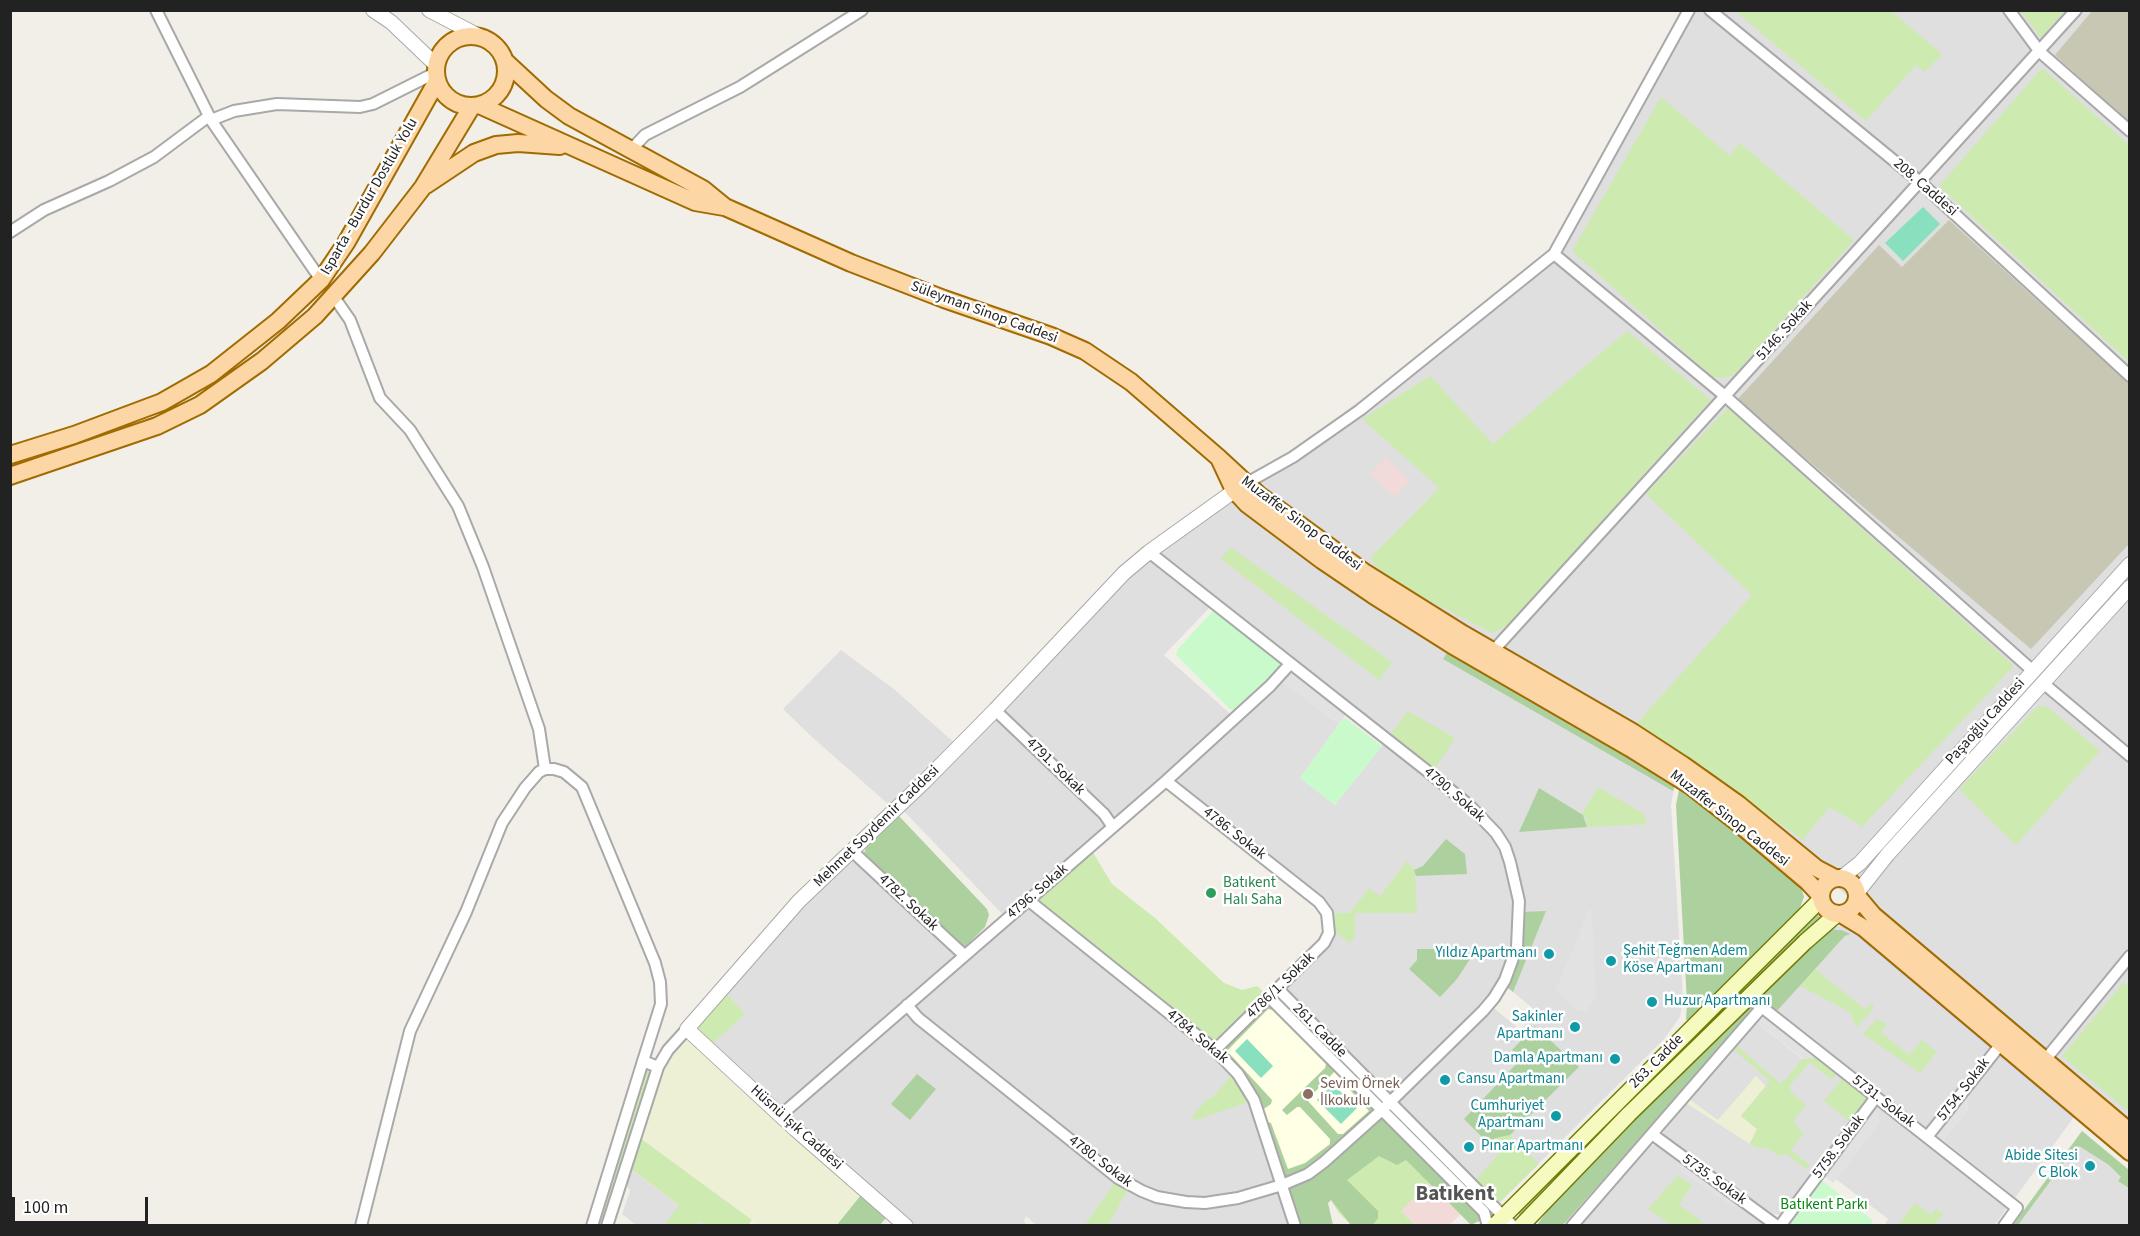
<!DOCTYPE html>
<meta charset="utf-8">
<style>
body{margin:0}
#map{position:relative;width:2140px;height:1236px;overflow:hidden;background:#f2efe9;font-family:"Source Sans 3",sans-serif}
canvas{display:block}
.frame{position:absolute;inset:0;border:12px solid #222;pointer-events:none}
.scale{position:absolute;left:12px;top:1197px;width:136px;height:27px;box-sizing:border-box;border:3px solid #222;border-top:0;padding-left:8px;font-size:18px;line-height:21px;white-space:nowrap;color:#222;-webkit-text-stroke:4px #fff;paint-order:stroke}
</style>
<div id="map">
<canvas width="2140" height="1236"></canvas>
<div class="frame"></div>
<div class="scale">100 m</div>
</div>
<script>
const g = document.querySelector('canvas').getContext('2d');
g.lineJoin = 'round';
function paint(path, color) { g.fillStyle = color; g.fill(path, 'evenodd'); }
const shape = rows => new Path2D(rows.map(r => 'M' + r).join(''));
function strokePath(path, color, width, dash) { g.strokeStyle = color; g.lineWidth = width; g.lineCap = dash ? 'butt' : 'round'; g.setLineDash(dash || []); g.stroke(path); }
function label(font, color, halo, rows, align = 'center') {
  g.font = font + ' "Source Sans 3",sans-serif'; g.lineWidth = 5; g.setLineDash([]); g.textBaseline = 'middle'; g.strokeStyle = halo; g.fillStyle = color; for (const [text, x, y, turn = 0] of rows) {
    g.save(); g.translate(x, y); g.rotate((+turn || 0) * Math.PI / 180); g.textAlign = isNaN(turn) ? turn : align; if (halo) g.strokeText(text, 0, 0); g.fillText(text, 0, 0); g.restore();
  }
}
paint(shape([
 [1680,11,2129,11,2129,1128,1805,861,1675,783,1671,805,1683,999,1680,1017,1664,1039,1495,1207,1278,989,1324,943,1327,913,1166,781,1028,901,1215,1050,1247,1087,1295,1225,1037,1226,1026,1216,1024,1221,1026,1225,906,1225,687,1029,852,851,964,955,1007,919,899,806,895,810,812,737,783,709,841,650,895,690,959,747,1107,590,1557,253],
 [1214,603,1387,739,1335,805,1300,778,1339,724,1278,678,1235,718,1164,655],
 [1503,984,1535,1010,1535,1013,1522,1028,1518,1028,1489,1004],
 [1851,934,1988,1050,1926,1128,1777,1011,1845,936],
 [1756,1022,1802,1059,1815,1057,1867,1098,1781,1215,1773,1214,1664,1136,1663,1129],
 [1997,1058,2071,1121,2015,1198,1943,1140,1968,1109,1966,1098],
 [1879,1107,2007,1208,1995,1225,1885,1225,1888,1219,1836,1179,1879,1122],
 [2082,1131,2129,1170,2130,1222,2127,1225,2013,1226],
 [1650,1145,1656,1145,1681,1163,1682,1171,1733,1206,1740,1205,1766,1225,1578,1226],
 [626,1167,632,1170,706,1225,636,1225,622,1214,630,1191,628,1187,620,1184]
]), '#e0dfdf');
paint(shape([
 [1386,458,1410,481,1395,497,1370,474],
 [1429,1182,1461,1214,1449,1225,1416,1226,1401,1211]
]), '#f2dad9');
paint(shape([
 [1269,997,1382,1110,1282,1185,1254,1100,1215,1050]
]), '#ffffe5');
paint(shape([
 [2092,11,2129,11,2129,122,2055,55],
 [1949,220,2129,384,2129,544,2031,649,1737,400,1879,245,1902,267]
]), '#c7c7b4');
paint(shape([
 [687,1029,865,1190,836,1225,759,1225,636,1135,656,1075],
 [1756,1076,1766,1086,1741,1116,1757,1129,1750,1144,1686,1103,1689,1099,1718,1120]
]), '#eef0d5');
paint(shape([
 [1735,11,1891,11,1942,54,1925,72,1916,65,1866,121],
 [2021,11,2064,11,2041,38],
 [2042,68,2129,145,2129,362,1939,186],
 [1661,97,1730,156,1740,143,1854,240,1734,375,1724,378,1713,377,1572,251],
 [1627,331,1711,400,1507,626,1492,633,1396,583,1375,566,1371,557,1439,488,1362,419,1430,376,1493,444],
 [1728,408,2014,666,1860,829,1859,824,1829,807,1803,840,1637,723,1752,595,1646,494],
 [1230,547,1392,662,1379,680,1221,559],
 [2038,706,2048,707,2100,751,2016,845,1959,789],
 [1408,711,1455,738,1431,774,1387,739],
 [1598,787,1644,814,1647,824,1587,827,1586,818,1582,814],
 [1092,851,1112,884,1155,918,1224,983,1242,990,1257,986,1266,994,1216,1042,1211,1041,1037,901,1037,899],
 [1407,861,1413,867,1415,873,1417,913,1355,913,1355,936,1350,943,1339,935,1329,933,1327,913,1350,913,1369,888,1380,896],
 [1815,969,1866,1010,1871,1004,1874,1006,1870,1013,1856,1028,1851,1014,1846,1010,1800,986],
 [2124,982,2130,987,2129,1112,2062,1056],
 [722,989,745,1014,708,1048,687,1029],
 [1877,1019,1887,1024,1881,1032,1909,1055,1922,1040,1937,1052,1920,1073,1863,1034],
 [1736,1045,1781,1084,1803,1059,1815,1057,1837,1074,1832,1080,1810,1062,1790,1085,1791,1092,1806,1105,1794,1120,1796,1126,1804,1133,1791,1150,1810,1166,1807,1170,1787,1154,1779,1156,1767,1148,1759,1148,1750,1144,1757,1129,1741,1116,1770,1081,1733,1049],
 [643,1061,658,1067,636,1135,752,1220,748,1225,706,1225,700,1221,696,1225,665,1225,679,1205,635,1172,626,1168,607,1225,592,1226],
 [1235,1071,1254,1100,1193,1121,1193,1115,1207,1099,1213,1097],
 [1842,1079,1867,1098,1850,1122,1824,1101],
 [1382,1110,1442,1169,1401,1211,1416,1226,1351,1225,1338,1212,1331,1200],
 [1510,1135,1539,1164,1495,1207,1472,1184,1499,1154,1488,1143,1497,1137],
 [1678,1175,1692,1185,1679,1205,1699,1219,1699,1221,1706,1225,1671,1225,1648,1209],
 [1118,1178,1130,1186,1108,1225,1084,1226],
 [1915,1203,1931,1215,1936,1209,1943,1214,1934,1225,1898,1225]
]), '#cdebb0');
paint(shape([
 [1452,645,1677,777,1673,791,1443,659],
 [1680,785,1800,883,1804,897,1798,913,1690,1023,1686,1019,1687,1002,1676,805],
 [1539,788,1583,815,1587,827,1519,832],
 [898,815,987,909,989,915,985,927,965,947,956,942,864,853,867,846],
 [1446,839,1465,854,1467,874,1416,876,1414,870,1423,866],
 [1546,911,1513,992,1503,984,1509,971,1520,912],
 [1815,912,1823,920,1686,1051,1682,1048],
 [1832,929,1842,930,1851,934,1845,936,1777,1011,1762,999,1760,995,1788,967],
 [1417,949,1466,949,1472,956,1457,979,1440,997,1409,969,1417,960],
 [1269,997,1339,1067,1307,1100,1338,1134,1343,1134,1369,1111,1342,1081,1341,1076,1442,1169,1483,1219,1471,1225,1406,1160,1397,1165,1379,1156,1347,1180,1378,1211,1378,1218,1373,1225,1351,1225,1331,1200,1328,1203,1333,1225,1295,1225,1262,1123,1268,1122,1271,1123,1288,1169,1305,1163,1330,1144,1330,1139,1300,1107,1297,1107,1287,1115,1282,1110,1325,1068,1326,1064,1273,1010,1268,1009,1227,1051,1272,1100,1271,1104,1258,1113,1254,1100,1215,1050],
 [1748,1004,1754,1006,1752,1011,1563,1225,1536,1226,1564,1189],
 [1535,1026,1579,1067,1510,1135,1495,1138,1488,1143,1464,1119,1521,1059,1512,1050],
 [1674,1054,1678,1057,1520,1216,1517,1211],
 [917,1074,936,1089,910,1120,891,1104],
 [2082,1131,2129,1170,2129,1188,2118,1181,2121,1177,2109,1165,2079,1146,2076,1150,2074,1149,2018,1225,2013,1225],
 [865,1190,891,1212,880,1225,836,1226]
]), '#add19e');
paint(shape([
 [1213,611,1281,663,1282,666,1274,675,1235,711,1230,709,1176,655,1177,650],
 [1344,717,1382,746,1335,805,1300,778],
 [1820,1181,1824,1182,1872,1220,1873,1226,1787,1226]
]), '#c8facc');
paint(shape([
 [1923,207,1940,224,1903,261,1885,243],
 [1247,1039,1273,1066,1261,1078,1235,1051],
 [1333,1084,1357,1108,1341,1124,1317,1100]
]), '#88e0be');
paint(shape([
 [1290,664,1349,709,1339,724,1278,678],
 [1589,910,1592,910,1596,999,1585,1013,1581,1010,1579,1012,1555,991],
 [1766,1010,1824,1056,1803,1059,1756,1022],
 [1964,1091,1968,1109,1938,1146,1927,1137],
 [1872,1102,1879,1107,1879,1122,1833,1183,1820,1173],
 [1681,1155,1747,1204,1733,1206,1682,1171]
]), '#e2e2e2');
paint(shape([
 [1839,926,1853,929,1992,1045,1988,1050,1851,934,1842,930,1832,929],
 [2001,1052,2075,1115,2071,1121,1997,1058]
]), '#dddde8');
const minor = shape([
 [156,10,211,120,321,280],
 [1710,10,1920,182,2130,376],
 [2009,10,2040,52,2130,131],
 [211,120,234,111,277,104,360,107,373,104,435,73],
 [631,150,645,135,740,87,862,10],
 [10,232,44,210,109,181,154,157,209,116],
 [1554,254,1725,396,2033,671],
 [334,297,350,320,380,398,410,430,458,506,483,567,539,729,545,769],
 [1245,484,1293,457,1360,410,1554,254,1689,10],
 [1493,651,2076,10],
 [2043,683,2130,756],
 [995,710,1104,814,1113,827],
 [1166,781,1319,902,1327,913,1329,933,1324,943,1215,1050],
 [852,851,964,955],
 [1028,900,1215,1050,1238,1074,1254,1100,1295,1226],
 [1278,989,1513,1226],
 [1269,997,1484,1212,1488,1226],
 [1749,997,2017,1208,2004,1226],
 [907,1005,918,1018,1118,1178,1142,1191,1157,1197,1186,1202,1205,1203,1238,1198,1282,1185,1308,1174,1324,1162,1382,1110,1483,1011,1494,998,1505,980,1517,947,1519,901,1510,862,1505,847,1496,833,1470,806,1431,774,1149,552],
 [2045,1060,2130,956],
 [781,1115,1166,781,1270,686,1290,664],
 [1652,1134,1777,1226],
 [1927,1137,2001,1044],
 [361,1226,410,1031,466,912,502,823,525,788,539,772,545,769,554,769,564,772,582,787,655,963,660,982,661,1004,643,1061,658,1067],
 [592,1226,643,1061],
 [607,1226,658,1067,668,1050,687,1029],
 [1572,1226,1762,1007],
 [1780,1226,1876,1097]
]);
const tertiary = shape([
 [373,10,391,22,436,65],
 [429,10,479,36],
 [1841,878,1860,863,2130,564],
 [1857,893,1888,854,2130,587],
 [906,1226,795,1129,687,1029,799,901,924,782,995,710,1124,573,1149,552,1241,486]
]);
const secondary = shape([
 [1494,1226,1821,899],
 [1521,1226,1629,1114,1805,942,1837,914]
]);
const primary = shape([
 '436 71a35 35 0 1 1 70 0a35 35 0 1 1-70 0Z',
 [505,61,546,99,569,116,703,189,725,207,851,263,944,299,1051,336,1085,351,1131,382,1219,458],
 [479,105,695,202,724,207],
 [426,185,474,153,496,145,518,143,560,146],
 [10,455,74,435,162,402,211,374,278,321,321,280,346,243,437,81],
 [10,476,157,426,200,405,262,361,315,316,372,253,423,187,472,106],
 '1821 896a18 18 0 1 1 36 0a18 18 0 1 1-36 0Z',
 [1821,896,1808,882,1737,822,1691,786,1630,748,1452,645,1373,595,1323,561,1247,504,1234,490,1219,458,1259,495,1364,572,1463,634,1634,733,1683,765,1738,804,1816,868,1835,878],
 [1857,896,1873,915,2130,1132],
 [1841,914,1864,928,2130,1152]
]);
strokePath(minor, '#a9a9a9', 14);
strokePath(tertiary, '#a9a9a9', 16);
strokePath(secondary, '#707d05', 18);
strokePath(primary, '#a06b00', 20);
strokePath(minor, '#fff', 10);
strokePath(tertiary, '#fff', 14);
strokePath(secondary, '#f7fabf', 15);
strokePath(primary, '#fcd6a4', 16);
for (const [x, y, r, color] of [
 [1211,893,6,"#2e9e5b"],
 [1549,954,6,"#0f9aa8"],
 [1611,961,6,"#0f9aa8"],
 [1652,1002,6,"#0f9aa8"],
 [1575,1027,6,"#0f9aa8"],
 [1615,1059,6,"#0f9aa8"],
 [1445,1080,6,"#0f9aa8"],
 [1308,1094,6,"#8d6e63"],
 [1556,1116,6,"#0f9aa8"],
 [1469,1147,6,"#0f9aa8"],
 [2090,1166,6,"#0f9aa8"]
]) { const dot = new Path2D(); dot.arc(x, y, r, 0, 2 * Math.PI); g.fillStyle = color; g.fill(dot); strokePath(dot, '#fff', 2); }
label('15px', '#222', '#fff', [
 ["208. Caddesi",1925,188,41],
 ["Isparta - Burdur Dostluk Yolu",370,197,-60],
 ["Süleyman Sinop Caddesi",984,313,20],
 ["5146. Sokak",1785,331,-48],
 ["Muzaffer Sinop Caddesi",1301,524,37],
 ["Paşaoğlu Caddesi",1986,722,-48],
 ["4791. Sokak",1055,767,44],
 ["4790. Sokak",1454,795,41],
 ["Muzaffer Sinop Caddesi",1729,819,38],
 ["Mehmet Soydemir Caddesi",877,827,-44],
 ["4786. Sokak",1234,834,38],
 ["4796. Sokak",1038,892,-41],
 ["4782. Sokak",908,903,43],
 ["4786/1. Sokak",1281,986,-44],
 ["261. Cadde",1319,1031,45],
 ["4784. Sokak",1197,1037,40],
 ["263. Cadde",1657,1062,-45],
 ["5754. Sokak",1964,1090,-52],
 ["5731. Sokak",1883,1102,38],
 ["Hüsnü Işık Caddesi",796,1128,42],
 ["5758. Sokak",1839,1147,-53],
 ["4780. Sokak",1100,1162,37],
 ["5735. Sokak",1714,1180,36]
]);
label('15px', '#27864d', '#fff', [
 ["Batıkent",1223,884],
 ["Halı Saha",1223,901]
], 'left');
label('15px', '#0d838f', '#fff', [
 ["Şehit Teğmen Adem",1623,952,"left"],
 ["Köse Apartmanı",1623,969,"left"],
 ["Yıldız Apartmanı",1537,954],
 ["Huzur Apartmanı",1664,1002,"left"],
 ["Sakinler",1563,1018],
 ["Apartmanı",1563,1035],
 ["Damla Apartmanı",1603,1059],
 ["Cansu Apartmanı",1457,1080,"left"],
 ["Cumhuriyet",1544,1107],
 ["Apartmanı",1544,1124],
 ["Pınar Apartmanı",1481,1147,"left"],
 ["Abide Sitesi",2078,1157],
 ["C Blok",2078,1174]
], 'right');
label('15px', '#785e54', '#fff', [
 ["Sevim Örnek",1320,1085],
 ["İlkokulu",1320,1102]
], 'left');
label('15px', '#0c8416', '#fff', [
 ["Batıkent Parkı",1824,1206]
]);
label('bold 21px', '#555', '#fff', [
 ["Batıkent",1455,1195]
]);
</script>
